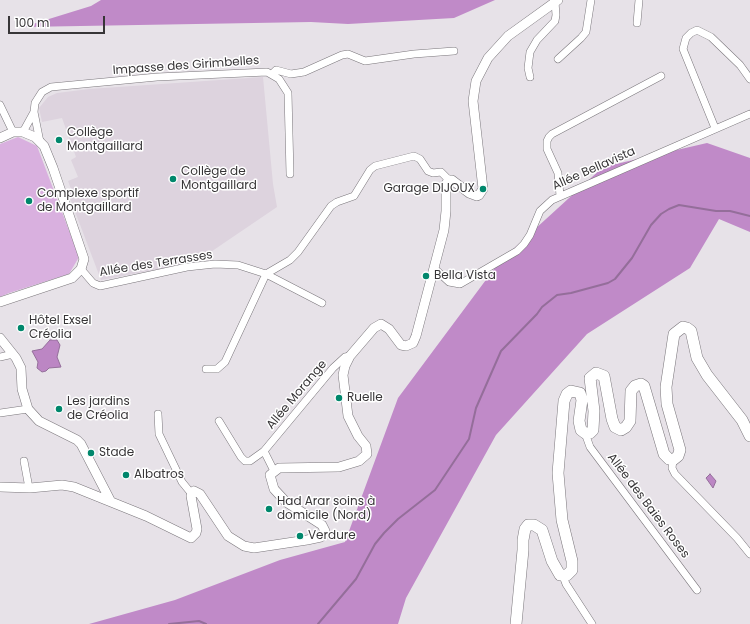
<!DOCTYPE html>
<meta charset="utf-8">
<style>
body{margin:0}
#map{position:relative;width:750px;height:624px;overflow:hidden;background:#e7e2e8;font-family:Poppins,sans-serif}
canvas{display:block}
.scale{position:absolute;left:8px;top:16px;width:97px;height:18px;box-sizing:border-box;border:2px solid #373537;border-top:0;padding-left:5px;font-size:12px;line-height:14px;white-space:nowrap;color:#373537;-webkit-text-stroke:3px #fff;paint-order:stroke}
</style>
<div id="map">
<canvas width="750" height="624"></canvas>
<div class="scale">100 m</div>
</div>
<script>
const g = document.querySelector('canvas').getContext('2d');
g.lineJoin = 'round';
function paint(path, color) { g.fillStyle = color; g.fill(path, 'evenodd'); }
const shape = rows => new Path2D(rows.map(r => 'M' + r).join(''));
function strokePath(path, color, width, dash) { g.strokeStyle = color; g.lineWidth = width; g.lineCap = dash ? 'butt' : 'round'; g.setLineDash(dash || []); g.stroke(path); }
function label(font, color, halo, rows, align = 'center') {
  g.font = font + ' Poppins,sans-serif'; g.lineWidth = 3; g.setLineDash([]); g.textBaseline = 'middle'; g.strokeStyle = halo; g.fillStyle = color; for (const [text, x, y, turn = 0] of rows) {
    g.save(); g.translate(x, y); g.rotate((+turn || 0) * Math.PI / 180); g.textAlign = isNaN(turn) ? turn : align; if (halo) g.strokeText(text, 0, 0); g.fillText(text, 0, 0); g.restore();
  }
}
paint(shape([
 [263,77,273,184,277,207,196,262,101,280,68,193,71,189,68,181,78,177,71,160,76,157,62,118,42,122,39,108,48,97,57,93,89,89]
]), '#ddd3de');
paint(shape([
 [18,137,37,146,79,257,69,274,9,293,0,297,0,144]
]), '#d9b0df');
paint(shape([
 [101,0,495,0,454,18,348,24,311,22,23,27,91,6],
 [707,143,750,158,750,232,719,219,690,268,587,334,496,435,406,598,398,624,89,624,175,600,280,560,345,542,398,398,500,261,603,167]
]), '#c08ac8');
const water = shape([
 [50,340,57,340,60,345,57,357,61,367,49,368,46,371,42,372,37,368,38,362,32,351,42,349,50,340],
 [710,474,716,481,713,488,706,478,710,474]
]);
paint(water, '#bc86c4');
strokePath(water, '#946e9a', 1);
strokePath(shape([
 [169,624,199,621,206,624],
 [318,624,356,579,375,544,384,533,398,519,435,490,469,439,476,408,501,351,537,314,542,307,557,295,571,293,608,283,615,279,632,258,651,225,661,214,669,209,679,205,716,211,730,211,750,216]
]), '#946e9a', 2);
const minor = shape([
 [637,23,639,0],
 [558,59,581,38,586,32,591,0],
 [272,74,276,70,291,74,304,72,342,55,348,54,365,61,414,54,454,51],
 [530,77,528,68,530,52,537,40,555,21,556,15,555,2],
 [0,105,13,132],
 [715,128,683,49,686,38,691,33,697,30,711,37,740,65,750,79],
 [23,132,34,112],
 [40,142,34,112,35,103,42,92,51,87,157,77,267,72,279,79,288,93,290,174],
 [560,196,558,173,547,149,547,141,549,137,552,134,661,76],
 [434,268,449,282,460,284,517,251,524,244,530,235,540,211,552,200,750,114],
 [81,269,93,283,100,286,187,267,215,264,238,265,266,274,322,303],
 [0,357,13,354],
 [206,369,217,369,225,362,266,274,290,260,298,252,331,206,337,202,354,196,370,170,375,166,414,156,420,159,428,171,433,173,441,172,449,180],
 [0,413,28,409],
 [158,414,159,434,182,482,191,493],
 [219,421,241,457,245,461,250,461,264,451,333,368,345,357,350,356],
 [585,433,590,447,697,590],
 [264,451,274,471],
 [673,460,672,468,675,474,737,538,750,554],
 [24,461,29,488],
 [563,576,566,584,592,624]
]);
const tertiary = shape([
 [0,138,13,132,23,132,35,137,44,146,53,168,84,259,81,269,72,278,0,302],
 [0,338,16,358,21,368,22,389,28,409,39,421,77,440,81,444,110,500],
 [0,487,30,488,62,485,74,487,146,516,191,538,196,533,197,529,191,496,194,491,200,494,228,536,244,546,254,548,307,540,321,537,325,531,322,525,286,502,274,489,270,475,279,468,339,467,359,461,367,454,366,446,358,436,348,416,343,375,345,366,350,356,374,328,381,324,389,329,401,345,406,346,413,343,416,336,444,230,446,211,446,184,449,180,452,180,469,193,477,196,479,195,483,189,473,101,476,81,488,58,508,36,558,0]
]);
const secondary = shape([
 [516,624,523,550,523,540,525,529,528,525,534,525,542,530,552,561,560,575,567,575,572,570,572,561,562,520,558,473,564,401,567,394,571,391,580,393,582,400,579,421,581,430,585,433,590,433,593,430,594,411,590,378,596,373,604,376,612,419,615,427,621,430,626,427,630,421,631,391,635,386,641,384,644,386,664,454,669,459,673,460,678,456,680,450,667,404,666,387,674,334,683,327,687,328,691,331,697,358,707,375,742,420,750,436]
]);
strokePath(minor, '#7a767b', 8);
strokePath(tertiary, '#7a767b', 10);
strokePath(secondary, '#7a767b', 12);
strokePath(minor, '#fff', 7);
strokePath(tertiary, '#fff', 9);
strokePath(secondary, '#fff', 11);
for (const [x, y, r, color] of [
 [59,140,4,"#00876c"],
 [173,179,4,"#00876c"],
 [483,189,4,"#00876c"],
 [29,201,4,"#00876c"],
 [426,276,4,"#00876c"],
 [21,328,4,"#00876c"],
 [339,398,4,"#00876c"],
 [59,409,4,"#00876c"],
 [91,453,4,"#00876c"],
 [126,475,4,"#00876c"],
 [269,509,4,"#00876c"],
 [300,536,4,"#00876c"]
]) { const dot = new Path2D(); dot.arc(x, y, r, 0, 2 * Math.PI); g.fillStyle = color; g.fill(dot); strokePath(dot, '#fff', 1.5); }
label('12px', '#373537', '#fff', [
 ["Impasse des Girimbelles",186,66,-4],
 ["Allée Bellavista",594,169,-24],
 ["Allée des Terrasses",156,264,-9],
 ["Allée Morange",297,395,-50],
 ["Allée des Baies Roses",648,506,53]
]);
label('12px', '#373537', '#fff', [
 ["Collège",67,133],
 ["Montgaillard",67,147],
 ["Collège de",181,172],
 ["Montgaillard",181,186],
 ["Garage DIJOUX",475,189,"right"],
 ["Complexe sportif",37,194],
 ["de Montgaillard",37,208],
 ["Bella Vista",434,276],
 ["Hôtel Exsel",29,321],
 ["Créolia",29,335],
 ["Ruelle",347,398],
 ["Les jardins",67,402],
 ["de Créolia",67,416],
 ["Stade",99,453],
 ["Albatros",134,475],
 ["Had Arar soins à",277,502],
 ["domicile (Nord)",277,516],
 ["Verdure",308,536]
], 'left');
</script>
